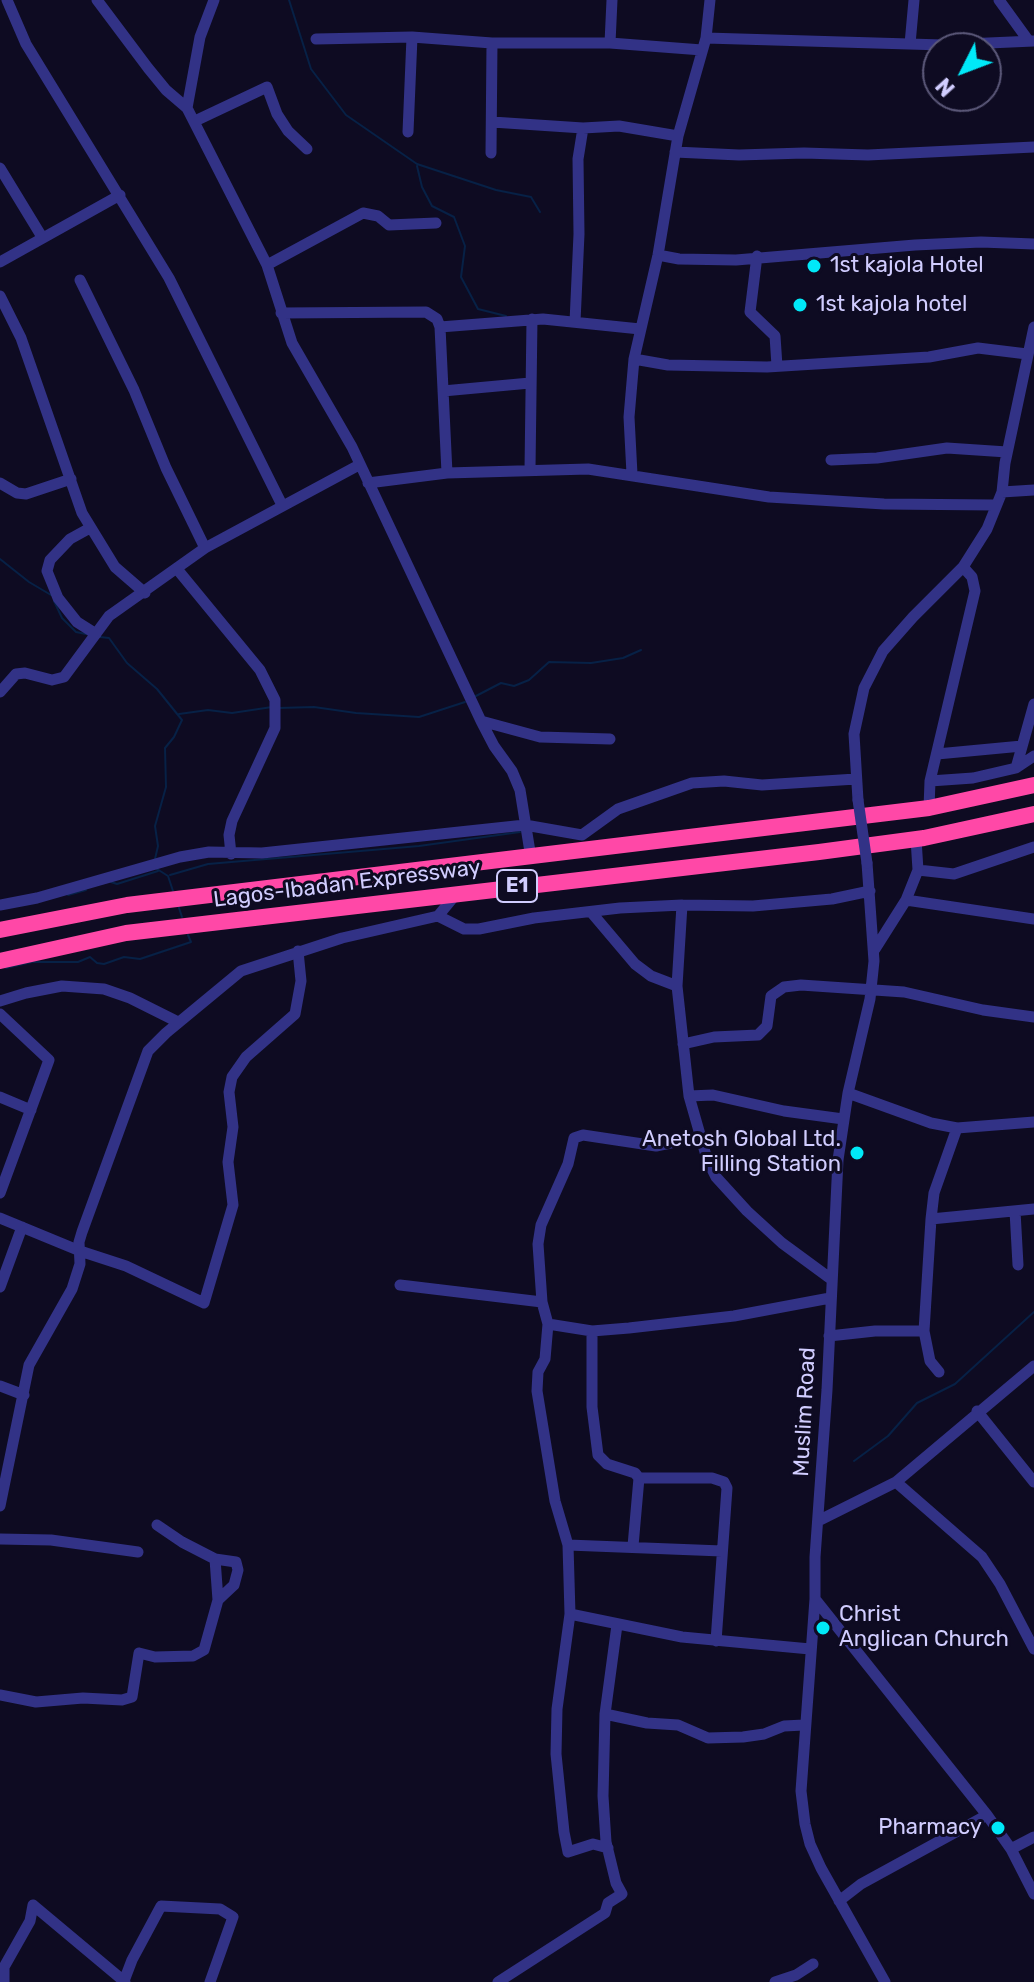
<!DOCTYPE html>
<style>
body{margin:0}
#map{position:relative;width:1034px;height:1982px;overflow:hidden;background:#0e0b22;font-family:Rubik,sans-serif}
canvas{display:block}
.north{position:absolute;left:922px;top:32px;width:80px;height:80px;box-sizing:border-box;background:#0e0b22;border:2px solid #5c597a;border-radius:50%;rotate:228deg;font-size:22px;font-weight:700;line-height:32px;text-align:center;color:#d1cdff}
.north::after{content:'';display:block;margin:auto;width:28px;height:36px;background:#00e9f8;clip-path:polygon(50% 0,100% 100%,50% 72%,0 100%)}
</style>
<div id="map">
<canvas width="1034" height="1982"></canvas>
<div class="north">N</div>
</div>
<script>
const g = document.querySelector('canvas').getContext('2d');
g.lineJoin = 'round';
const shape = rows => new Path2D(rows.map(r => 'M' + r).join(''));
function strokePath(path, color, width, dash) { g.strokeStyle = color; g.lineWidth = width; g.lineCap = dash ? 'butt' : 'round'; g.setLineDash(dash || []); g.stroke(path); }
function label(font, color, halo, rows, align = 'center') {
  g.font = font + ' Rubik,sans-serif'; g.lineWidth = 6; g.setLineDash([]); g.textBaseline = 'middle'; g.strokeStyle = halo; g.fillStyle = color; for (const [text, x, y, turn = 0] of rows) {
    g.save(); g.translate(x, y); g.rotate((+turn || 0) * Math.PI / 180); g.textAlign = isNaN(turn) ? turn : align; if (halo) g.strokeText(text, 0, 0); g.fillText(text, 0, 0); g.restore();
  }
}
strokePath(shape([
 [289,0,311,69,346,115,417,164,496,190,531,197,540,212],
 [417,166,422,187,432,206,454,217,465,246,461,277,478,309,506,316],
 [0,559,29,582,51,595],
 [54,601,62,618,76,632,86,634],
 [100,637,109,638,127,663,157,689,182,720,174,737,165,748,166,787,155,826,158,846,155,859],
 [474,697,501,683,514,686,529,680,549,662,591,663,623,658,641,650],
 [278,708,314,707,356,713,419,717,465,702],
 [179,714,208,710,232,713,272,707],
 [157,869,168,876,173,891],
 [170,875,208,864,419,846,520,832],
 [111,882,117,884,158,871],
 [68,895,86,890],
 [178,905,182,917],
 [6,968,32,962,78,962,90,957,97,963,104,964,124,957,140,959,191,942,188,935],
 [854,1461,888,1436,917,1403,955,1384,1034,1312]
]), '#072146', 2);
strokePath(shape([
 [7,0,26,44,169,278,282,505],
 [97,0,148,68,166,90,187,108],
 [214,0,200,37,187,108,267,265,292,343,352,447,481,721,494,746,512,771,520,790,531,858],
 [999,0,1028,40],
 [706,38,943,45,1034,41],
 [316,39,412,37,492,43,610,43,702,50],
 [610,43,612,0],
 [910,44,914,0],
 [195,121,267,87,277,114,288,131,307,149],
 [492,122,583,128,619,126,678,136],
 [408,132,412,37],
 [675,152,739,155,804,153,868,155,1034,147],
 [491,153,492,43],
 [0,168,42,237],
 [658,255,679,259,736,260,915,245,981,242,1034,244],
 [757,256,750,312,775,336,777,366],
 [0,262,120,195],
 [267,265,363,213,378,216,389,225,436,223],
 [80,280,134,390,166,468,205,548],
 [0,296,21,338,82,513,115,567,145,593],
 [281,313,426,312,437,319,440,327,543,319,640,329],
 [575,322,579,234,578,159,583,128],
 [440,327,447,473],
 [634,359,668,365,767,367,929,357,978,348,1027,354],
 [443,391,530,383],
 [831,460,877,458,947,448,1007,452],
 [530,469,532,319],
 [632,474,629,417,634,359,658,255,678,136,706,38,710,0],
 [0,483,17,493,26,494,71,479],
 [368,483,447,473,588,469,769,497,884,504,995,505],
 [1002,492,1034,490],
 [90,528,70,539,50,560,47,571,58,598,77,622,96,634],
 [177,569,260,670,275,700,275,728,232,821,229,835,231,854],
 [0,692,16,674,25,673,52,680,64,677,109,616,205,548,359,465],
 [481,721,540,737,610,739],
 [937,754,1022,746],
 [1016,768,1034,704],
 [930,781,973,778,1016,768,1034,756],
 [858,800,854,734,864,688,883,651,913,617,963,567,987,529,1002,492,1005,463,1034,327],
 [929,808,930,781,975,591,972,577,963,567],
 [867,863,874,961,870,999,848,1093,838,1160,827,1390,815,1557,815,1599,987,1815,1011,1849,1034,1894],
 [918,870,954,874,1034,847],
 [906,900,1034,919],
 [0,905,37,898,180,857,209,852,262,853,525,825,582,835,618,809,692,783,724,781,762,785,856,779],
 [682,905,677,986,689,1096,707,1159,716,1177,747,1211,782,1243,831,1279],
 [591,912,635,964,651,976,677,986],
 [438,916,464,929,479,929,534,918,620,908,682,905,753,906,832,899,870,891],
 [875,949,906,900,918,870,916,839],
 [0,1001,26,993,62,986,104,989,130,998,178,1022],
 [0,1014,49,1060,0,1193],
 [683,1044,714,1037,758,1035,767,1026,771,996,784,987,801,985,904,992,983,1010,1034,1017],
 [848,1093,931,1123,957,1128,1034,1122],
 [689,1096,713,1095,784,1111,843,1119],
 [0,1097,31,1110],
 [1015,1211,1018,1265],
 [0,1218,80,1251,126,1266,204,1303,233,1205,228,1162,233,1127,229,1092,232,1077,246,1057,295,1014,301,981,298,951],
 [931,1219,1034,1209],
 [400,1285,542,1302],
 [0,1287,22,1227],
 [548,1324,592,1331,629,1328,734,1316,830,1298],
 [592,1331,592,1407,598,1455,607,1464,635,1473,639,1478,712,1478,724,1482,727,1488,716,1641],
 [829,1336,875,1331,924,1331],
 [939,1372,930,1361,924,1331,931,1219,934,1193,957,1128],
 [0,1386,24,1395],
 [977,1411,1034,1482],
 [896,1482,982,1557,1000,1584,1034,1649],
 [0,1506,29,1365,72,1289,80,1264,79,1242,82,1232,148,1051,166,1033,241,971,342,938,438,916,457,893],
 [818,1521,896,1482,1034,1366],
 [0,1539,51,1540,138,1552],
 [568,1545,722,1551],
 [633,1546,639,1478],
 [215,1559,236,1562,238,1570,234,1585,218,1600],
 [815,1599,801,1791,805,1824,810,1844,821,1868,885,1982],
 [570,1614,682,1637,810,1649],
 [0,1695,36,1702,83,1698,122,1700,132,1697,139,1653,155,1657,193,1656,204,1650,218,1600,215,1559,182,1542,157,1525],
 [605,1714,647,1723,678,1725,708,1738,743,1737,764,1734,784,1726,804,1725],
 [608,1848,593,1844,568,1852,564,1832,556,1754,557,1709,570,1614,568,1545,555,1501,537,1391,538,1372,545,1359,548,1324,542,1302,538,1244,541,1225,568,1164,574,1138,583,1135,656,1146,699,1137],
 [1011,1849,1034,1837],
 [839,1901,861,1884,987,1815],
 [33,1905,125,1982],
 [124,1981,132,1960,161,1906,220,1909,233,1917,210,1982],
 [4,1982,4,1967,30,1921,33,1905],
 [498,1982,605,1913,608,1903,622,1894,616,1883,606,1842,603,1796,605,1714,617,1625],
 [775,1982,796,1975,813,1964]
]), '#323286', 11);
strokePath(shape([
 [0,930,127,905,929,808,1034,785],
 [0,961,126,933,819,852,924,838,1034,814]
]), '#ff48a7', 16);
strokePath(shape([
 [858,800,867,863]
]), '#323286', 11);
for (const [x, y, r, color] of [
 [814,266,8,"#00e9f8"],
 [800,305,8,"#00e9f8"],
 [857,1153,8,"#00e9f8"],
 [823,1628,8,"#00e9f8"],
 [998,1828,8,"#00e9f8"]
]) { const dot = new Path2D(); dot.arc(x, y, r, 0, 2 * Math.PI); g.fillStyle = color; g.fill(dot); strokePath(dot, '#0e0b22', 3); }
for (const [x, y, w] of [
 [517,886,40]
]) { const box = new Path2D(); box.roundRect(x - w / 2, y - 16, w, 32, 6); g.fillStyle = '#0e0b22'; g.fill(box); strokePath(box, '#d1cdff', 2); }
label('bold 20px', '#d1cdff', null, [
 ["E1",517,886]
]);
label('22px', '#d1cdff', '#0e0b22', [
 ["1st kajola Hotel",830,266],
 ["1st kajola hotel",816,305],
 ["Anetosh Global Ltd.",841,1140,"right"],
 ["Filling Station",841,1165,"right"],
 ["Christ",839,1615],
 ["Anglican Church",839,1640],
 ["Pharmacy",982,1828,"right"]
], 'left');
label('22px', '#d1cdff', '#0e0b22', [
 ["Lagos-Ibadan Expressway",347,884,-7],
 ["Muslim Road",805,1412,-87]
]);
</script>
